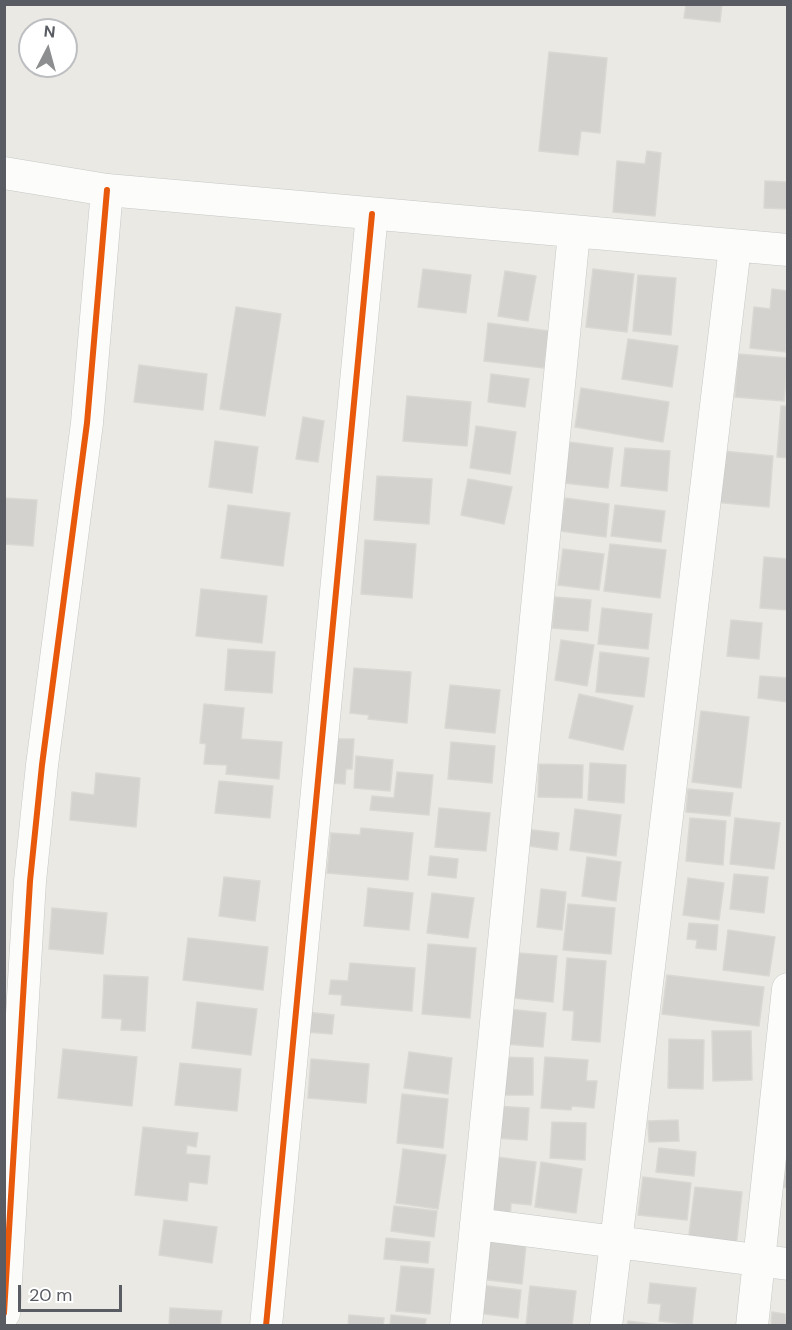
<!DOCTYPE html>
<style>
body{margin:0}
#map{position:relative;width:792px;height:1330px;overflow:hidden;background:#eae9e4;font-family:"DM Sans",sans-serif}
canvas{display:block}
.frame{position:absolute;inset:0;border:6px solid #595d63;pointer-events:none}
.north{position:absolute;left:18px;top:18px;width:60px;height:60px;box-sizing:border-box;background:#fff;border:2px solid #bdbec1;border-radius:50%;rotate:6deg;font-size:16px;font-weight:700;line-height:24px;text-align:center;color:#595d63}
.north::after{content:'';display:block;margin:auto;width:21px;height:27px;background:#8c8e90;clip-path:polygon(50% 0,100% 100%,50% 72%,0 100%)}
.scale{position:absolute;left:18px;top:1285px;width:104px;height:27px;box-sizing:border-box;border:3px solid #595d63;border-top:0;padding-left:8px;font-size:18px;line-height:21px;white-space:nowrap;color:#595d63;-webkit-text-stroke:4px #fff;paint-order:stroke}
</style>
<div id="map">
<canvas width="792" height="1330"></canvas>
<div class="frame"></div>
<div class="north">N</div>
<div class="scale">20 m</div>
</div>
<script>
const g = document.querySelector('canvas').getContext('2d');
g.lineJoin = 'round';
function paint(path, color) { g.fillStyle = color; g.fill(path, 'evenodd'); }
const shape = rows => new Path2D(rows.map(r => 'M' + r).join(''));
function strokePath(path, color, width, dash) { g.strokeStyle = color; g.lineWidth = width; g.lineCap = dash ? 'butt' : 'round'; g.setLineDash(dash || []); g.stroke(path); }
const building = shape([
 [686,4,722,4,720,22,684,18,686,4],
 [549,52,607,58,600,133,581,131,578,155,539,151,549,52],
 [647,151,661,153,655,216,613,212,617,161,645,164,647,151],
 [765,181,788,182,788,209,764,208,765,181],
 [423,269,471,275,466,313,418,307,423,269],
 [593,269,634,274,627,332,586,327,593,269],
 [505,271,536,276,528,321,498,316,505,271],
 [638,275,676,278,671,335,633,331,638,275],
 [772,289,788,291,786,352,750,348,754,307,770,309,772,289],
 [236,307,281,314,265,416,220,409,236,307],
 [488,323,549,331,544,368,484,361,488,323],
 [628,339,678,346,672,387,622,379,628,339],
 [738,354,788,358,784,401,735,397,738,354],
 [139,365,207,374,203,410,134,402,139,365],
 [491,374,529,379,525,407,488,402,491,374],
 [581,388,669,402,663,442,575,427,581,388],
 [407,396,471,402,467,446,403,441,407,396],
 [781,406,788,406,788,458,777,457,781,406],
 [303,417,324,421,318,462,296,459,303,417],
 [476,426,516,432,510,474,470,468,476,426],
 [215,441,258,447,252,493,209,487,215,441],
 [569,442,613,448,608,488,564,483,569,442],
 [625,448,670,451,667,491,621,486,625,448],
 [723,451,773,456,769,507,713,502,723,451],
 [377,476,432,479,429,524,374,520,377,476],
 [468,479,512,487,504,524,461,515,468,479],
 [4,498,37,500,33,546,4,544,4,498],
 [565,498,609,504,606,537,560,531,565,498],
 [228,505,290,513,283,566,221,558,228,505],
 [615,505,665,511,661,542,611,536,615,505],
 [365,540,416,544,412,598,361,594,365,540],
 [610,544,666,550,660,598,604,591,610,544],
 [563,549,604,554,599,590,558,585,563,549],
 [764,557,788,559,788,610,760,608,764,557],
 [201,589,267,596,262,643,196,636,201,589],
 [555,597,591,600,588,631,552,628,555,597],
 [602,608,652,614,648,649,598,644,602,608],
 [731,620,762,623,759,659,727,656,731,620],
 [561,640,594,645,587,686,555,680,561,640],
 [228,649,275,652,272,693,225,690,228,649],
 [600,652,649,658,644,697,596,692,600,652],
 [354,668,411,672,407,723,368,719,369,715,350,713,354,668],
 [760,676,788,678,788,702,758,698,760,676],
 [450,685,500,690,495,733,445,728,450,685],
 [579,694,633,706,623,750,569,738,579,694],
 [204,704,244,708,241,739,282,742,279,779,226,774,227,765,204,764,206,744,200,743,204,704],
 [701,711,749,717,741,788,692,782,701,711],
 [334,739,354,739,352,769,346,769,345,784,330,783,334,739],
 [451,742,495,746,492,783,448,779,451,742],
 [356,756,393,760,390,791,354,788,356,756],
 [590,763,626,765,624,803,588,800,590,763],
 [539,764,583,765,582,798,538,797,539,764],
 [397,772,433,775,429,815,370,810,372,796,394,798,397,772],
 [96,773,140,778,136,827,70,820,72,792,94,795,96,773],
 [219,781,273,786,270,818,215,813,219,781],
 [688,789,733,793,730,816,686,812,688,789],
 [439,808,490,813,486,851,435,847,439,808],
 [575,809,621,815,616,856,570,850,575,809],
 [690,818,726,821,723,865,686,861,690,818],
 [735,818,780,823,774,869,730,864,735,818],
 [361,828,413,833,408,880,327,873,331,833,360,835,361,828],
 [524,829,559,833,557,850,522,845,524,829],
 [430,856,458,859,456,878,428,875,430,856],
 [587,857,621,862,616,901,582,896,587,857],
 [734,874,768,877,764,913,730,909,734,874],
 [224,877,260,881,255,921,219,916,224,877],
 [688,878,724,883,719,920,683,915,688,878],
 [368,888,413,893,409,930,364,926,368,888],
 [541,889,566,892,562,930,537,927,541,889],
 [432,893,474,898,468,938,427,933,432,893],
 [568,904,615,908,611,954,563,950,568,904],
 [52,908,107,913,103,954,49,949,52,908],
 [689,923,718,925,716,950,696,948,697,940,687,939,689,923],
 [728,930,775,937,769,976,723,970,728,930],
 [188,938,268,947,263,990,183,980,188,938],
 [428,944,476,948,470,1018,422,1014,428,944],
 [519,953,557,956,553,1002,514,998,519,953],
 [567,958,606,961,600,1042,572,1040,574,1011,563,1010,567,958],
 [350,963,415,968,412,1011,341,1005,342,995,329,994,331,980,348,981,350,963],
 [104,975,148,977,145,1031,121,1030,122,1019,102,1018,104,975],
 [667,975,764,987,759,1026,662,1014,667,975],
 [197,1002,257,1009,251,1055,192,1048,197,1002],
 [508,1009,546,1013,543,1047,505,1044,508,1009],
 [307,1012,334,1015,332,1034,306,1032,307,1012],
 [712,1031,751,1031,752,1080,713,1081,712,1031],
 [669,1039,704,1040,703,1089,668,1088,669,1039],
 [63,1049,137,1057,132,1106,58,1098,63,1049],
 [409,1052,452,1058,448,1094,404,1088,409,1052],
 [500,1057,533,1058,533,1095,499,1095,500,1057],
 [545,1057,588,1060,586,1081,597,1081,594,1108,572,1106,571,1110,541,1108,545,1057],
 [311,1059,369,1064,366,1103,308,1098,311,1059],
 [180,1063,241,1069,237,1111,175,1105,180,1063],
 [402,1094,448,1099,443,1148,397,1143,402,1094],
 [495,1106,529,1108,527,1140,494,1138,495,1106],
 [678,1120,679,1141,649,1142,648,1121,678,1120],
 [552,1122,586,1123,585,1160,550,1158,552,1122],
 [143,1127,198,1133,196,1147,187,1145,186,1154,210,1156,207,1184,189,1182,187,1201,135,1195,143,1127],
 [659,1148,696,1152,694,1176,656,1172,659,1148],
 [403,1149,446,1155,438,1209,396,1203,403,1149],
 [488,1156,536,1162,531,1205,511,1203,510,1220,481,1216,488,1156],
 [788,1156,788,1188,783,1187,788,1156],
 [541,1162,582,1169,576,1213,535,1207,541,1162],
 [643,1177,691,1183,687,1220,638,1215,643,1177],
 [695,1187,742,1192,736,1248,688,1242,695,1187],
 [394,1206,437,1211,434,1237,391,1231,394,1206],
 [164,1220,217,1227,212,1263,159,1255,164,1220],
 [386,1238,430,1242,428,1263,384,1259,386,1238],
 [484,1240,526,1245,522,1284,480,1279,484,1240],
 [401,1266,434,1269,430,1314,396,1311,401,1266],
 [650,1283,696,1288,692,1325,659,1321,661,1304,648,1303,650,1283],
 [480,1285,521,1290,518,1318,477,1313,480,1285],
 [530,1286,576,1291,572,1326,526,1326,530,1286],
 [170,1308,222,1311,220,1326,169,1326,170,1308],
 [772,1312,785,1314,788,1326,771,1326,772,1312],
 [349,1315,384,1318,383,1326,348,1326,349,1315],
 [391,1315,426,1319,425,1326,390,1326,391,1315],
 [628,1321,668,1326,627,1326,628,1321]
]);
paint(building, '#d3d2cf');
strokePath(building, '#dad8d2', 1.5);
const street = shape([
 [4,173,107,190,788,250],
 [476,1224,788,1264],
 [4,1313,30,881,42,765,87,423,107,190],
 [266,1326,372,214],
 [466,1326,574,233],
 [606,1326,735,247],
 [752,1326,788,989]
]);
strokePath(street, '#c6c7c6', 33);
strokePath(street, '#fcfcfb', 32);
strokePath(shape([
 [4,1313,30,881,42,765,87,423,107,190],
 [266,1326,372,214]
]), '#e8590c', 6);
</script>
